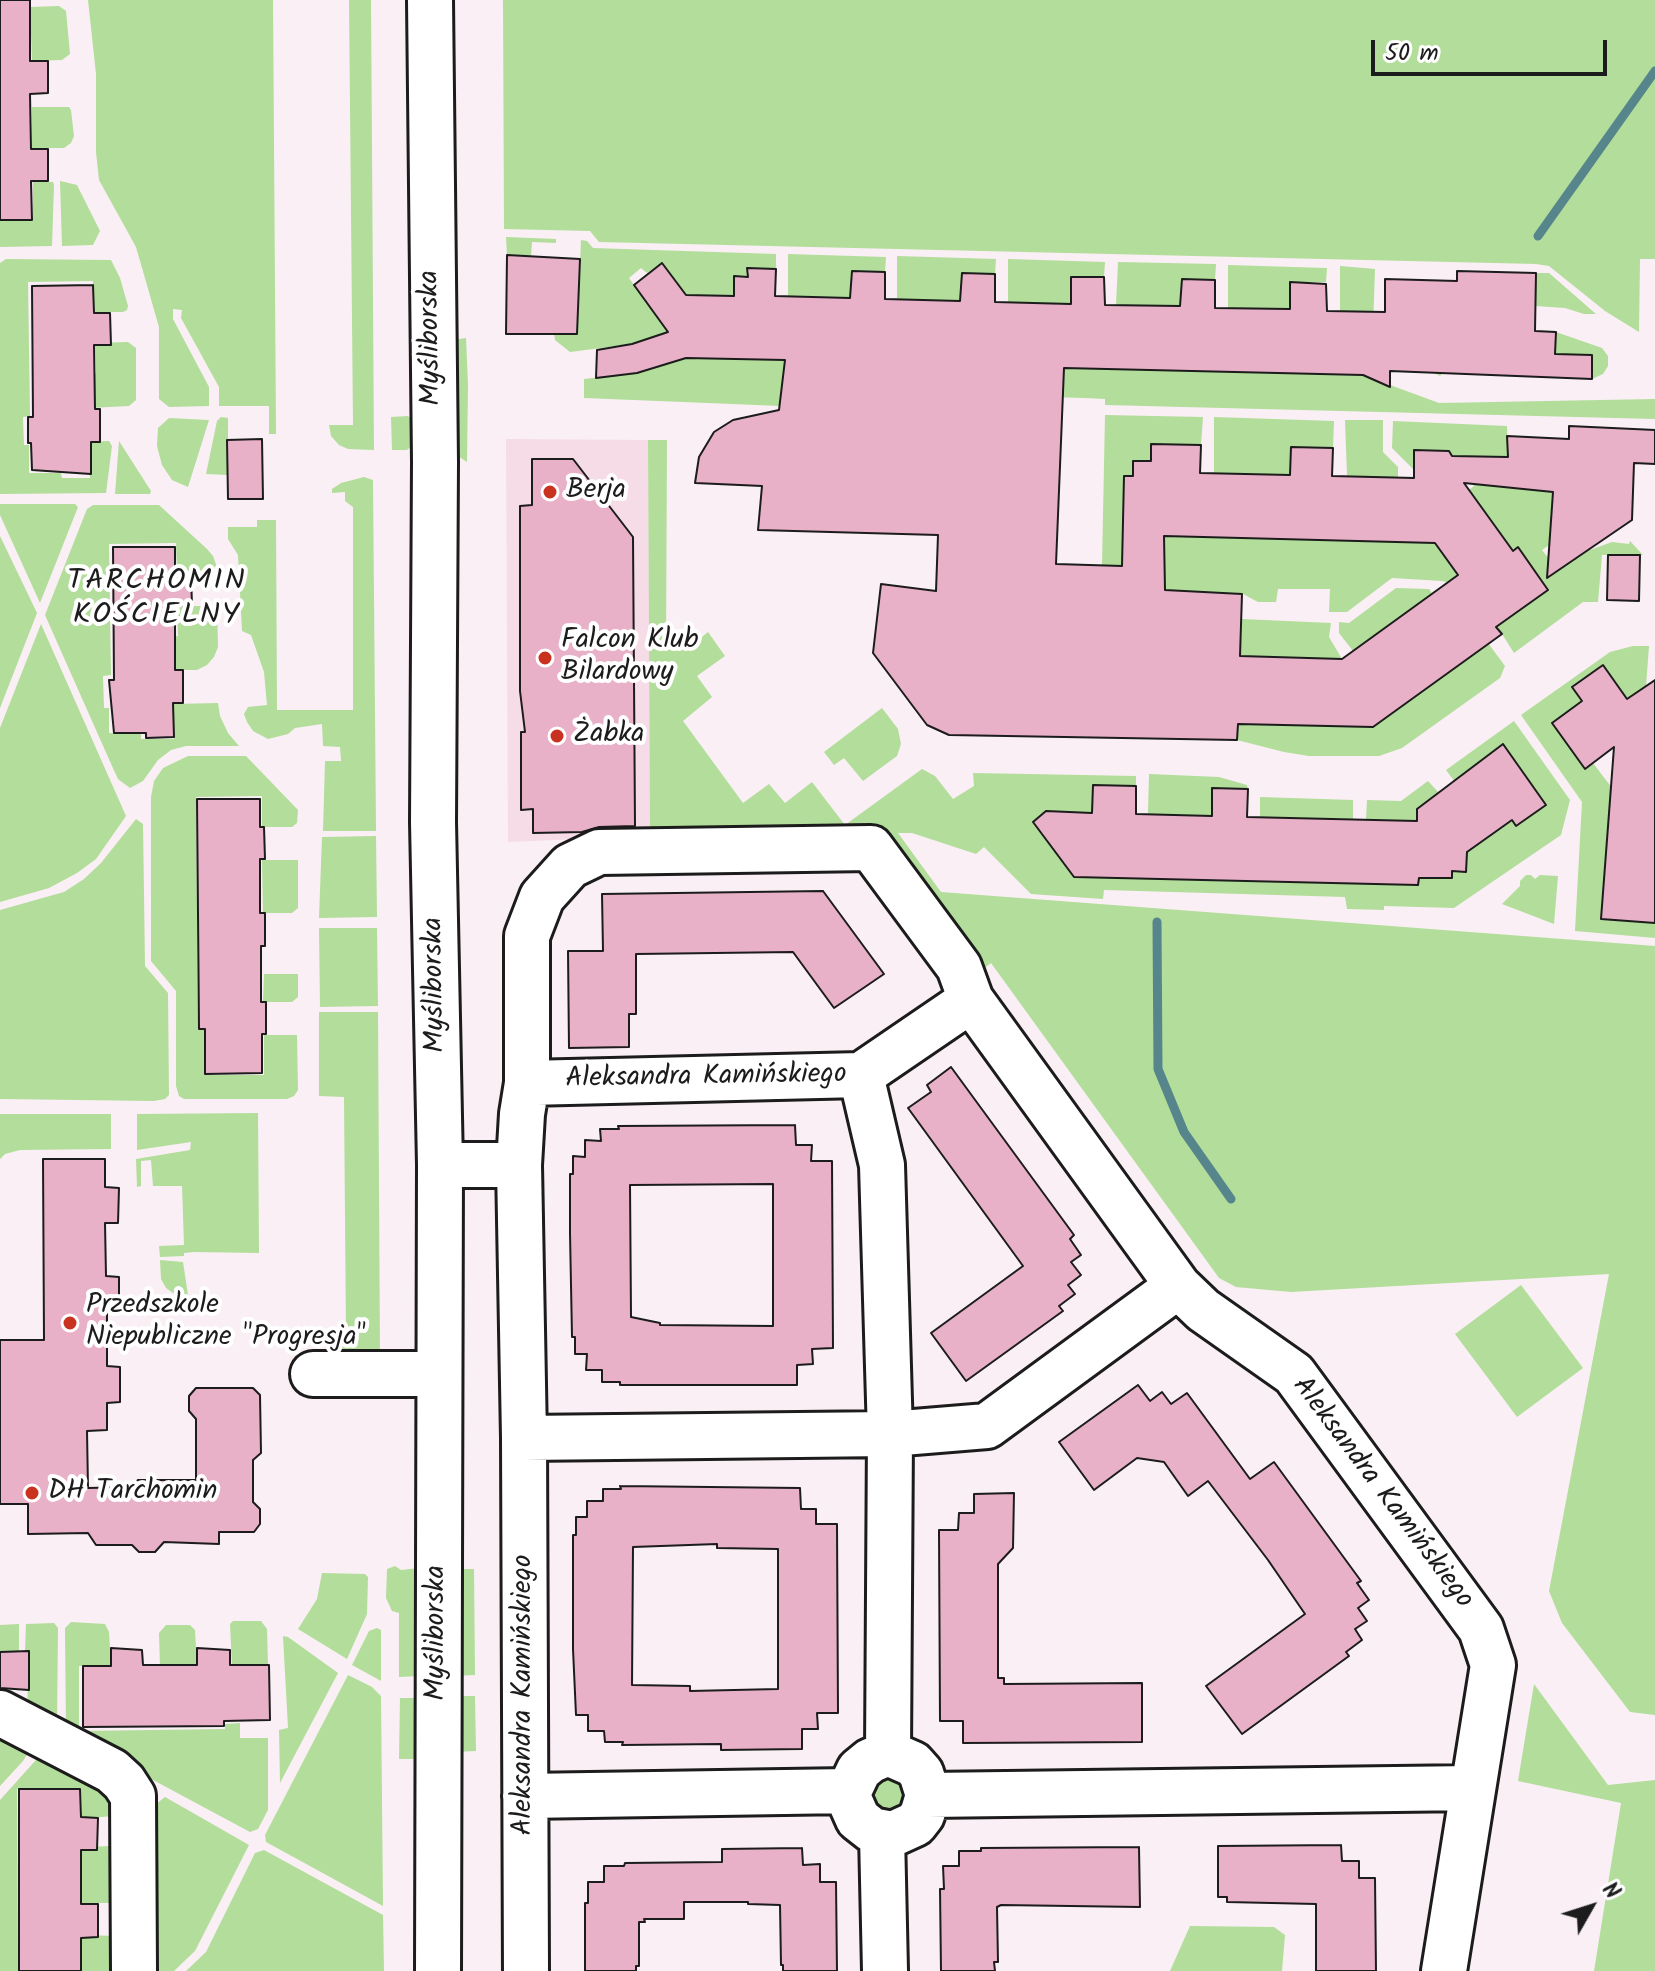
<!DOCTYPE html>
<meta charset="utf-8">
<style>
body{margin:0}
#map{position:relative;width:1655px;height:1971px;overflow:hidden;background:#faeff4;font-family:Kalam,sans-serif}
canvas{display:block}
.north{position:absolute;left:1551px;top:1867px;width:80px;height:80px;-webkit-text-stroke:6px #fff;paint-order:stroke;rotate:51deg;font-size:22px;font-weight:700;line-height:32px;text-align:center;color:#1c1c1c}
.north::after{content:'';display:block;margin:auto;width:28px;height:36px;background:#1c1c1c;clip-path:polygon(50% 0,100% 100%,50% 72%,0 100%)}
.scale{position:absolute;left:1371px;top:40px;width:236px;height:36px;box-sizing:border-box;border:4px solid #1c1c1c;border-top:0;padding-left:10px;font-size:24px;line-height:28px;white-space:nowrap;color:#1c1c1c;-webkit-text-stroke:6px #fff;paint-order:stroke}
</style>
<div id="map">
<canvas width="1655" height="1971"></canvas>
<div class="north">N</div>
<div class="scale">50 m</div>
</div>
<script>
const g = document.querySelector('canvas').getContext('2d');
g.lineJoin = 'round';
function paint(path, color) { g.fillStyle = color; g.fill(path, 'evenodd'); }
const shape = rows => new Path2D(rows.map(r => 'M' + r).join(''));
function strokePath(path, color, width, dash) { g.strokeStyle = color; g.lineWidth = width; g.lineCap = dash ? 'butt' : 'round'; g.setLineDash(dash || []); g.stroke(path); }
function label(font, color, halo, rows, align = 'center') {
  g.font = font + ' Kalam,sans-serif'; g.lineWidth = 8; g.setLineDash([]); g.textBaseline = 'middle'; g.strokeStyle = halo; g.fillStyle = color; for (const [text, x, y, turn = 0] of rows) {
    g.save(); g.translate(x, y); g.rotate((+turn || 0) * Math.PI / 180); g.textAlign = isNaN(turn) ? turn : align; if (halo) g.strokeText(text, 0, 0); g.fillText(text, 0, 0); g.restore();
  }
}
paint(shape([
 [506,439,648,440,650,836,508,842]
]), '#f5dce6');
paint(shape([
 [88,0,273,0,276,434,269,434,269,406,219,406,219,387,181,318,182,310,173,309,173,319,209,387,209,406,169,407,159,399,159,327,136,247,99,180,96,152,96,74],
 [349,0,371,0,374,450,348,449,339,445,331,436,329,425,353,425],
 [503,0,1655,0,1655,259,1640,259,1639,332,1605,311,1549,266,1536,264,599,242,590,231,504,229],
 [59,6,66,11,70,54,62,60,32,61,30,7],
 [32,107,69,107,71,110,74,136,71,143,64,148,32,148],
 [60,181,77,185,100,231,93,245,62,246],
 [33,182,53,182,54,185,52,246,0,247,0,221,33,221],
 [506,237,556,239,556,243,532,242,531,256,507,255],
 [581,240,587,241,593,248,776,254,776,269,747,269,748,277,734,276,734,296,686,295,662,263,647,273,641,268,629,278,688,358,1363,375,1439,403,1655,399,1655,419,1105,405,1105,399,1085,398,857,392,806,407,584,398,584,379,637,373,668,364,656,336,632,344,570,352,555,340,554,334,577,334],
 [788,254,886,257,885,272,852,271,850,298,788,297],
 [897,256,996,259,995,274,962,274,961,301,897,299],
 [6,259,111,260,120,278,128,306,127,310,123,312,94,312,93,281,28,282,30,416,23,417,24,445,29,445,29,473,61,473,62,478,90,478,89,442,109,441,112,446,106,493,0,494,0,263],
 [1008,259,1105,262,1104,277,1071,277,1070,304,1008,302],
 [1118,262,1216,264,1215,280,1182,279,1180,306,1116,305],
 [1228,265,1327,268,1326,282,1291,282,1290,309,1228,308],
 [1340,266,1375,269,1373,327,1444,352,1443,373,1440,376,1430,371,1340,311],
 [1536,273,1549,273,1596,314,1584,314,1565,308,1535,306],
 [1556,332,1602,348,1608,356,1608,366,1603,374,1592,379,1592,355,1555,354],
 [466,338,468,385,467,462,450,451,452,340],
 [128,342,136,348,136,400,129,406,89,408,88,374,96,373,95,343],
 [1105,415,1203,417,1201,445,1151,444,1151,461,1133,461,1133,476,1124,476,1159,536,1435,543,1463,582,1459,585,1442,581,1392,578,1347,612,1329,612,1330,589,1278,589,1276,602,1258,602,1243,594,1165,590,1164,567,1102,565],
 [408,416,413,421,412,446,407,450,392,450,391,417],
 [221,417,228,418,228,475,206,474,217,421],
 [1214,417,1334,421,1333,448,1291,447,1290,475,1214,473],
 [169,418,209,420,188,487,172,480,162,465,157,446,158,428],
 [1345,420,1383,420,1383,452,1398,467,1398,478,1347,476],
 [1393,421,1507,426,1508,457,1553,492,1552,513,1593,514,1542,550,1558,570,1587,551,1612,542,1629,544,1630,541,1643,555,1602,555,1598,602,1583,602,1514,653,1497,626,1548,590,1518,548,1513,551,1469,490,1474,486,1449,451,1415,450,1414,470,1392,448],
 [648,440,667,440,666,645,697,641,708,632,725,656,697,676,712,697,683,721,743,803,769,784,785,803,812,782,845,825,922,769,935,776,953,799,974,786,973,773,1136,776,1136,786,1093,785,1092,813,1047,811,1033,822,1074,877,1418,885,1419,878,1452,878,1452,871,1465,872,1467,852,1511,820,1517,826,1546,805,1455,782,1446,770,1514,721,1570,800,1561,835,1454,908,1384,906,1384,910,1347,909,1345,897,1104,890,1103,899,1031,894,984,847,976,854,912,833,898,833,941,892,1655,946,1655,1715,1630,1712,1562,1623,1549,1591,1609,1274,1291,1292,1236,1287,1219,1278,991,963,974,976,871,833,650,836],
 [119,441,151,491,150,494,115,494],
 [364,477,373,480,376,831,323,831,325,761,341,761,340,747,323,746,322,724,295,728,288,734,268,739,253,731,247,722,244,714,248,707,267,705,264,672,251,635,242,631,238,555,228,539,228,527,257,527,257,520,276,520,277,710,353,710,353,507,345,501,345,492,332,493,332,489,341,483],
 [0,504,75,504,78,507,40,603,0,515],
 [93,505,159,505,207,549,213,556,218,570,177,572,176,543,109,544,111,675,103,676,104,708,109,708,109,733,141,733,141,739,174,739,174,704,218,703,220,716,228,733,239,746,186,746,171,750,158,760,143,781,130,788,118,779,112,766,45,615,87,509],
 [0,536,37,613,0,708],
 [1396,588,1429,589,1437,601,1353,651,1339,633,1339,622,1349,623],
 [177,606,217,606,218,647,214,657,207,665,197,670,173,670,172,637,178,636],
 [1242,619,1331,623,1329,637,1342,659,1267,695,1488,643,1505,666,1500,678,1402,748,1379,756,1309,756,1284,752,1237,740],
 [41,624,126,816,96,859,77,873,49,888,0,902,0,728],
 [1633,646,1649,646,1644,713,1627,699,1602,666,1582,701,1552,723,1584,769,1593,763,1612,788,1655,923,1655,938,1575,931,1582,802,1521,715,1610,652],
 [882,708,898,729,901,744,897,756,863,781,844,758,834,765,824,752],
 [188,756,246,756,298,810,297,823,292,827,262,827,262,796,196,797,198,1029,204,1029,204,1075,264,1075,264,1035,297,1035,298,1090,294,1096,287,1099,184,1099,179,1096,176,1086,176,991,151,961,151,797,154,781,163,768],
 [1149,774,1219,777,1247,785,1248,789,1212,788,1212,816,1148,814],
 [1428,781,1439,793,1417,809,1417,821,1366,819,1367,800,1401,801],
 [1260,797,1353,800,1353,819,1260,817],
 [136,819,143,824,145,966,168,993,169,1095,165,1099,154,1101,0,1099,0,910,64,892,84,879,101,863],
 [376,836,377,917,319,918,322,837],
 [262,860,298,860,298,908,292,913,263,913],
 [1526,875,1531,875,1535,879,1540,875,1558,876,1554,924,1502,904,1520,886,1520,881],
 [319,928,377,928,378,1006,320,1007],
 [264,974,298,974,298,997,292,1002,263,1002],
 [319,1012,378,1012,380,1362,333,1357,326,1348,323,1337,346,1335,344,1097,319,1096],
 [258,1113,259,1253,194,1252,184,1253,184,1256,160,1257,159,1246,184,1245,182,1186,153,1186,151,1160,141,1161,141,1186,137,1187,136,1159,190,1150,191,1142,137,1150,137,1114],
 [0,1114,111,1114,111,1149,20,1150,5,1154,0,1159],
 [160,1260,183,1262,188,1295,183,1300,166,1288,161,1279],
 [1521,1285,1583,1368,1517,1417,1455,1334],
 [395,1566,401,1570,419,1568,420,1676,399,1677,399,1613,392,1611,386,1598,387,1569],
 [453,1569,474,1569,475,1675,453,1676],
 [322,1573,365,1574,368,1577,367,1614,347,1659,298,1629,317,1599],
 [233,1621,261,1621,267,1629,268,1665,232,1665,230,1624],
 [71,1622,105,1624,109,1632,111,1666,79,1666,79,1731,225,1729,225,1724,240,1723,240,1738,268,1738,268,1810,258,1829,250,1832,71,1736,66,1729,65,1628],
 [54,1623,58,1628,57,1724,27,1713,29,1652,25,1651,26,1624],
 [19,1624,19,1652,0,1652,0,1625],
 [166,1625,190,1625,195,1630,197,1665,160,1666,159,1633],
 [377,1628,381,1630,381,1681,352,1665,369,1631],
 [283,1636,288,1637,338,1673,280,1783,279,1730,288,1728],
 [348,1675,372,1687,381,1696,383,1906,266,1842,265,1835],
 [1534,1684,1608,1785,1655,1780,1655,1971,1594,1971,1621,1803,1518,1781],
 [454,1696,475,1696,476,1751,455,1752],
 [400,1698,420,1698,420,1756,416,1759,399,1759],
 [0,1727,33,1745,23,1761,0,1786],
 [44,1751,118,1795,112,1816,82,1819,81,1789,17,1789,18,1971,0,1971,0,1800],
 [880,1765,920,1787,886,1828,861,1780],
 [165,1797,249,1845,195,1951,174,1971,146,1971,146,1812],
 [113,1846,119,1903,82,1903,81,1847],
 [264,1850,383,1915,384,1971,186,1971,206,1952,255,1853],
 [1190,1926,1274,1927,1285,1935,1282,1971,1170,1971],
 [82,1935,117,1936,124,1971,82,1971]
]), '#b2dd9a');
strokePath(shape([
 [1538,236,1655,71],
 [1157,922,1158,1069,1184,1132,1231,1199]
]), '#56868c', 9);
const building = shape([
 [0,0,30,0,30,61,48,61,48,93,30,94,31,149,48,149,48,181,31,181,32,220,0,220,0,0],
 [507,255,580,259,577,334,506,334,507,255],
 [662,263,686,295,734,296,734,276,748,277,747,268,776,269,775,296,850,298,852,271,885,272,885,299,960,301,962,273,995,274,995,302,1071,304,1071,277,1104,277,1105,305,1180,306,1182,279,1215,280,1215,308,1290,309,1290,282,1326,284,1327,311,1385,312,1385,279,1457,281,1457,271,1536,273,1535,331,1556,332,1555,354,1592,355,1592,379,1390,371,1390,387,1363,375,1064,368,1056,564,1122,566,1124,476,1133,476,1133,461,1151,461,1151,444,1201,445,1200,473,1290,475,1291,447,1333,448,1332,476,1414,478,1414,450,1449,451,1452,456,1508,457,1507,436,1569,439,1569,426,1655,430,1655,464,1634,463,1632,520,1547,578,1553,492,1464,483,1513,551,1518,547,1548,590,1496,627,1502,634,1373,727,1238,724,1237,740,949,735,927,725,873,653,881,584,936,591,938,535,758,530,762,486,695,483,699,457,714,432,733,420,779,410,785,360,686,358,637,373,596,378,597,350,632,344,668,332,634,285,662,263],
 [1164,536,1435,543,1458,575,1342,659,1240,656,1242,594,1165,590,1164,536],
 [93,285,94,313,110,313,111,345,94,345,95,409,100,409,100,442,91,442,91,474,32,470,31,443,28,443,28,417,33,417,32,286,93,285],
 [262,439,263,499,228,499,227,440,262,439],
 [532,459,573,459,633,537,635,826,599,827,582,832,533,833,533,809,521,810,521,732,525,732,520,691,520,506,532,505,532,459],
 [113,547,175,547,175,575,191,575,192,605,175,606,175,670,183,670,183,703,173,703,174,737,146,738,146,733,114,733,109,680,114,680,113,547],
 [1608,555,1640,555,1639,601,1607,600,1608,555],
 [1603,665,1627,699,1655,680,1655,923,1601,919,1614,747,1585,769,1552,723,1582,701,1572,687,1603,665],
 [1503,744,1546,805,1516,826,1512,820,1467,852,1466,872,1452,871,1452,878,1419,878,1418,885,1074,877,1033,822,1046,811,1092,813,1093,785,1136,786,1136,814,1212,816,1212,788,1248,789,1247,817,1417,821,1417,809,1503,744],
 [197,799,260,799,260,827,264,827,265,859,260,859,260,913,265,913,265,946,261,946,261,1002,266,1002,266,1034,262,1034,262,1073,205,1074,205,1029,199,1029,197,799],
 [823,891,884,974,834,1008,793,952,636,954,636,1014,629,1014,629,1047,569,1048,568,951,603,951,602,894,823,891],
 [951,1067,1074,1235,1070,1239,1081,1255,1071,1262,1081,1275,1068,1285,1075,1294,1059,1306,1063,1311,966,1381,931,1333,1023,1266,908,1108,931,1092,927,1085,951,1067],
 [795,1125,796,1145,812,1145,811,1161,832,1161,833,1348,812,1349,813,1364,797,1365,797,1385,620,1385,620,1382,602,1382,602,1370,586,1370,587,1354,575,1354,575,1337,572,1337,570,1233,570,1174,573,1174,573,1156,585,1157,585,1140,601,1141,600,1129,619,1129,618,1126,795,1125],
 [773,1184,773,1326,660,1325,660,1323,631,1317,630,1185,773,1184],
 [43,1159,105,1159,105,1187,119,1188,118,1223,105,1223,106,1276,119,1277,119,1311,107,1312,107,1366,120,1367,120,1402,107,1403,107,1430,87,1431,88,1488,132,1487,138,1480,196,1480,196,1419,189,1411,189,1396,196,1388,253,1388,260,1395,261,1453,253,1460,253,1502,260,1509,260,1524,254,1532,219,1532,219,1544,164,1542,155,1552,139,1552,132,1545,96,1545,88,1533,28,1534,28,1504,0,1504,0,1340,44,1340,43,1159],
 [1138,1385,1150,1401,1162,1392,1171,1404,1187,1393,1250,1479,1274,1462,1361,1581,1357,1583,1369,1600,1358,1608,1367,1621,1355,1629,1362,1640,1346,1652,1349,1656,1242,1734,1206,1686,1305,1614,1268,1560,1208,1481,1188,1496,1164,1462,1137,1458,1094,1490,1059,1442,1138,1385],
 [620,1486,800,1488,801,1509,816,1509,816,1524,837,1524,838,1713,817,1713,818,1729,802,1729,802,1749,721,1750,721,1744,622,1745,623,1742,605,1742,604,1731,588,1731,588,1715,576,1715,573,1649,573,1535,576,1535,576,1517,587,1517,587,1501,603,1501,603,1489,621,1489,620,1486],
 [717,1544,717,1548,778,1549,778,1689,690,1691,690,1686,632,1685,633,1547,717,1544],
 [1014,1493,1013,1548,998,1564,998,1678,1004,1678,1004,1684,1142,1683,1142,1742,963,1743,963,1721,940,1721,939,1530,958,1530,959,1513,974,1513,974,1494,1014,1493],
 [111,1648,142,1650,143,1665,197,1665,197,1648,230,1650,230,1665,269,1665,270,1720,224,1721,224,1726,83,1727,83,1666,111,1666,111,1648],
 [29,1651,29,1690,0,1688,0,1652,29,1651],
 [19,1789,80,1789,81,1817,98,1818,97,1850,81,1850,81,1904,98,1904,98,1937,81,1938,81,1971,19,1971,19,1789],
 [1341,1845,1342,1861,1359,1861,1359,1878,1375,1878,1376,1971,1316,1971,1316,1904,1227,1902,1227,1897,1218,1897,1218,1846,1341,1845],
 [1139,1847,1140,1907,1001,1905,997,1907,998,1962,994,1962,995,1971,941,1971,940,1889,944,1889,943,1866,959,1866,959,1851,981,1851,981,1848,1139,1847],
 [802,1848,803,1865,820,1864,820,1882,836,1882,837,1971,783,1971,783,1965,781,1965,780,1905,748,1904,748,1902,684,1902,684,1919,644,1919,645,1922,639,1922,639,1966,636,1966,636,1971,585,1971,585,1903,588,1903,588,1882,604,1882,604,1866,624,1866,625,1863,722,1862,722,1849,802,1848]
]);
paint(building, '#e8b1c7');
strokePath(building, '#1c1c1c', 2);
const minor = shape([
 [430,0,435,462,433,822,440,1165,438,1971],
 [861,1075,882,1165,890,1434,888,1753],
 [527,1083,527,936,542,897,570,866,599,852,871,848,959,967,971,1000,1178,1286,1203,1310,1294,1374,1481,1629,1493,1665,1444,1971],
 [440,1165,519,1165],
 [313,1374,438,1374],
 [524,1438,890,1434,987,1426,1178,1286],
 [0,1713,112,1771,124,1782,133,1796,134,1971],
 [888,1753,913,1764,921,1773,928,1795,922,1815,915,1824,893,1834,872,1830,858,1819,850,1801,849,1791,859,1770,870,1761,888,1753],
 [928,1795,1473,1788],
 [525,1796,849,1791],
 [882,1834,885,1971],
 [526,1971,524,1438,519,1165,522,1114,527,1083,861,1075,971,1000]
]);
strokePath(minor, '#1c1c1c', 50);
strokePath(minor, '#fff', 44);
for (const [x, y, r, color] of [
 [550,492,8,"#c8321e"],
 [545,658,8,"#c8321e"],
 [557,736,8,"#c8321e"],
 [70,1323,8,"#c8321e"],
 [32,1493,8,"#c8321e"]
]) { const dot = new Path2D(); dot.arc(x, y, r, 0, 2 * Math.PI); g.fillStyle = color; g.fill(dot); strokePath(dot, '#fff', 3); }
label('28px', '#1c1c1c', '#fff', [
 ["Myśliborska",433,338,-91],
 ["Myśliborska",437,985,-91],
 ["Aleksandra Kamińskiego",706,1079,-1],
 ["Aleksandra Kamińskiego",1381,1494,53],
 ["Myśliborska",438,1633,-90],
 ["Aleksandra Kamińskiego",525,1695,-90]
]);
label('28px', '#1c1c1c', '#fff', [
 ["Berja",566,492],
 ["Falcon Klub",561,642],
 ["Bilardowy",561,674],
 ["Żabka",573,736],
 ["Przedszkole",86,1307],
 ["Niepubliczne \"Progresja\"",86,1339],
 ["DH Tarchomin",48,1493]
], 'left');
g.letterSpacing = '2px';
label('30px', '#1c1c1c', '#fff', [
 ["TARCHOMIN",157,584],
 ["KOŚCIELNY",157,618]
]);
g.letterSpacing = '0px';
</script>
